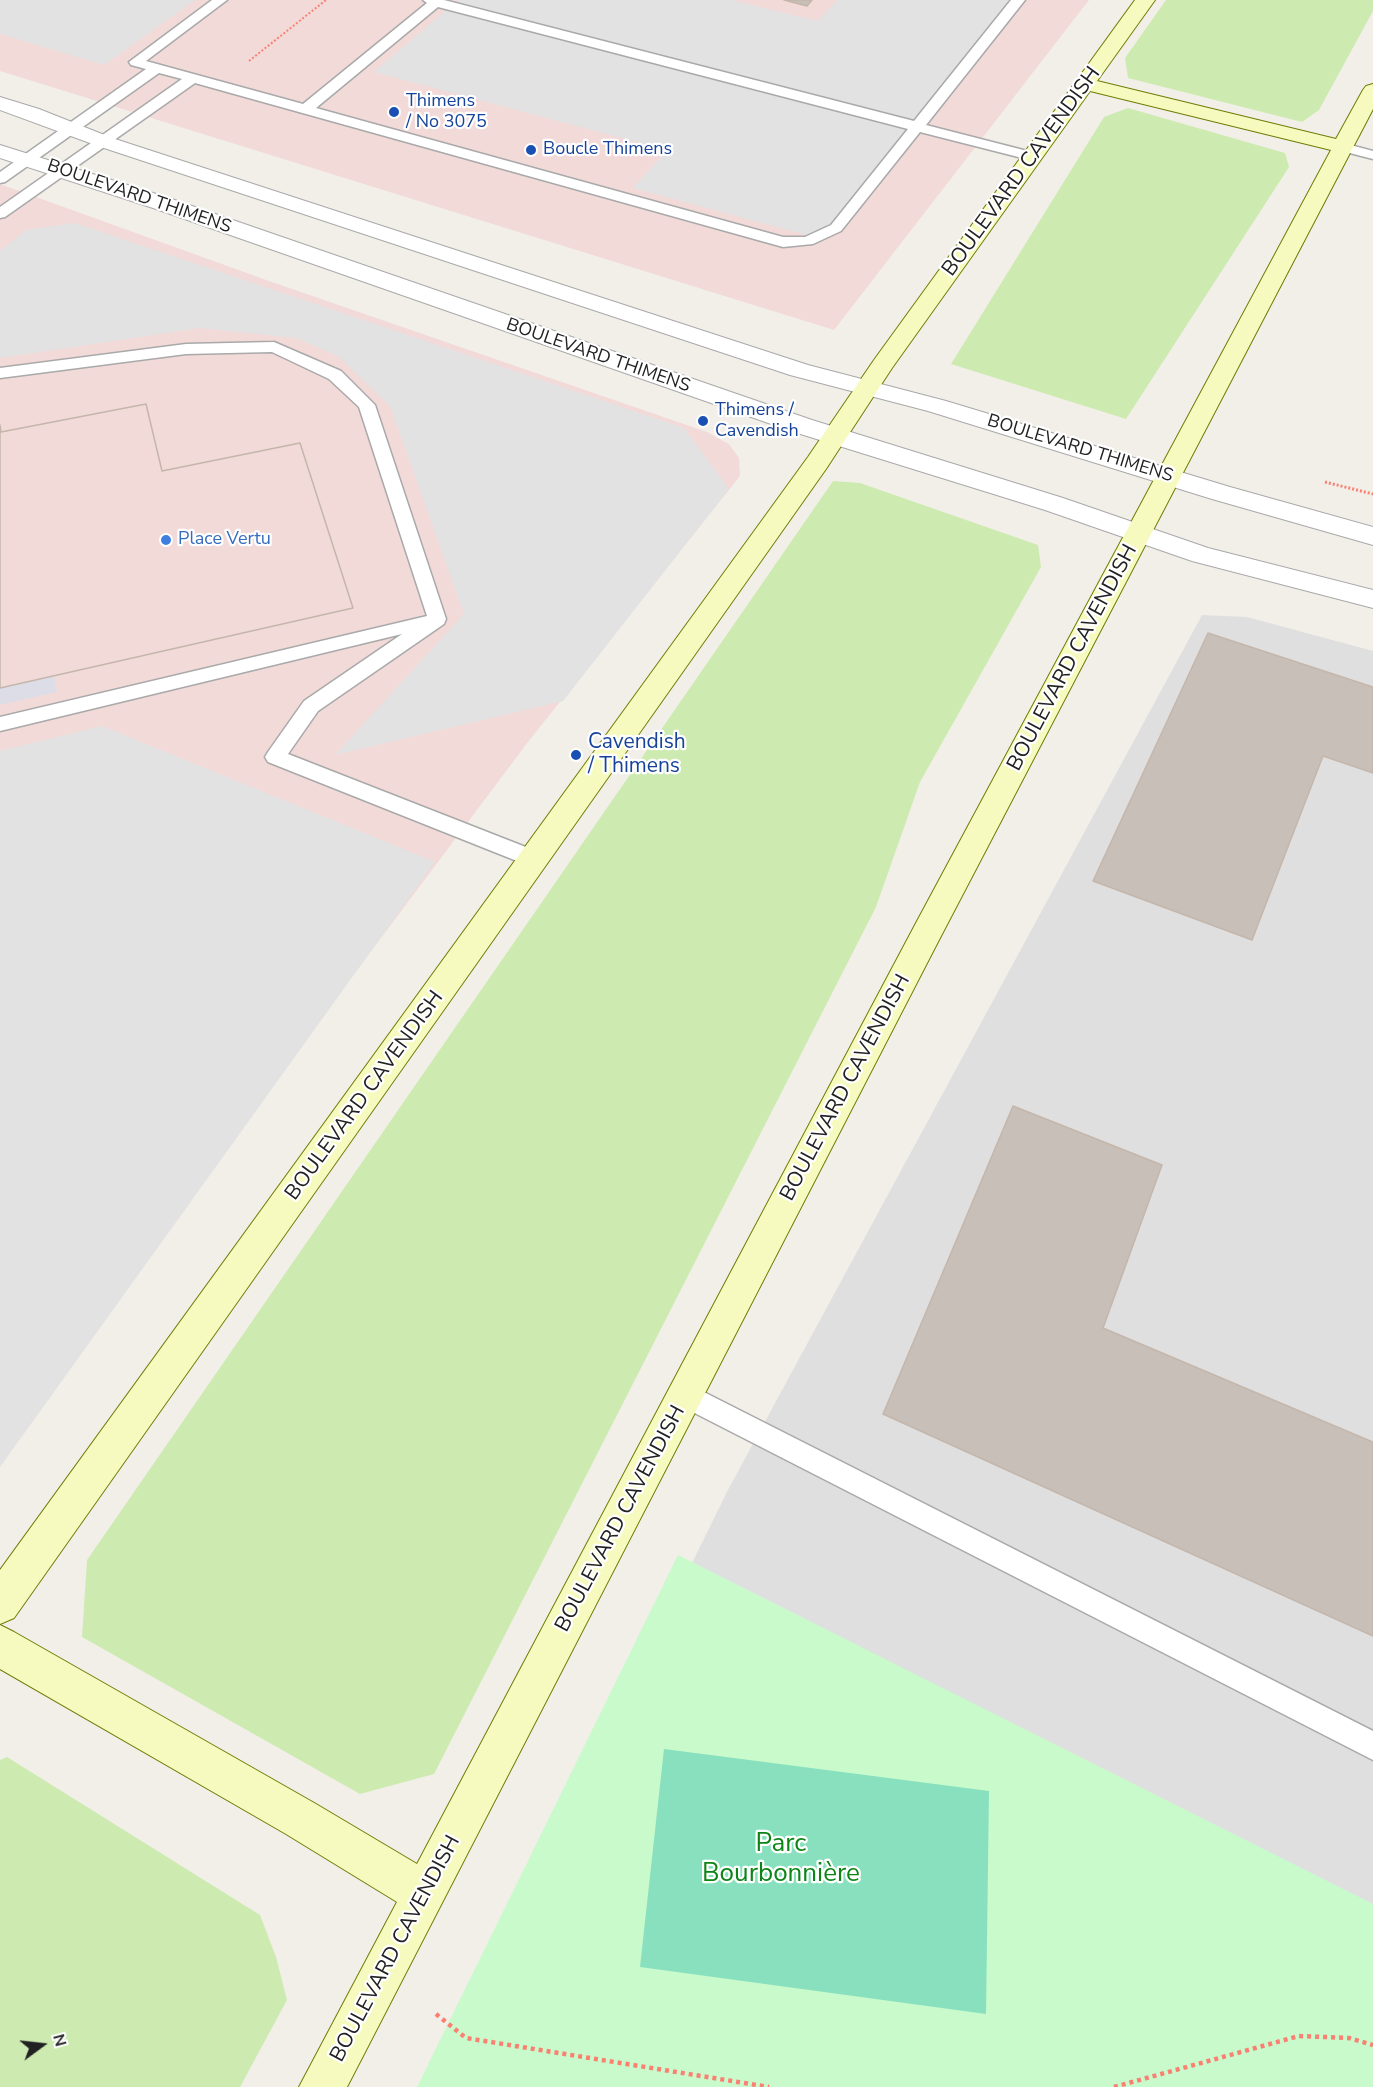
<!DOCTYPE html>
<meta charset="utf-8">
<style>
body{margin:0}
#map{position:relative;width:1373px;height:2087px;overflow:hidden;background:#f2efe9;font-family:"Nunito Sans",sans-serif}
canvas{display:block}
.north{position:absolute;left:12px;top:2015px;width:60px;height:60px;-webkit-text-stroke:4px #fff;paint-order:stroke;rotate:75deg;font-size:16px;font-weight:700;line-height:24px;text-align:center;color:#222}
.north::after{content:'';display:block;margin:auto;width:21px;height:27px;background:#222;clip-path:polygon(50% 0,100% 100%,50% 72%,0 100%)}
</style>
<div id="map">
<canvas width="1373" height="2087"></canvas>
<div class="north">N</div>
</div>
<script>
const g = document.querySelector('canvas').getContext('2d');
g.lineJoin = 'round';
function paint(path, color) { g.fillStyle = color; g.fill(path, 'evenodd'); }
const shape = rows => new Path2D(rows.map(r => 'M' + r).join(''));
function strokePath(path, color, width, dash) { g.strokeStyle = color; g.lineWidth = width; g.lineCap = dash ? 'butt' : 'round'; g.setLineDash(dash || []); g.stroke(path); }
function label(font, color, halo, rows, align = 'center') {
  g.font = font + ' "Nunito Sans",sans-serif'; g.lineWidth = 4.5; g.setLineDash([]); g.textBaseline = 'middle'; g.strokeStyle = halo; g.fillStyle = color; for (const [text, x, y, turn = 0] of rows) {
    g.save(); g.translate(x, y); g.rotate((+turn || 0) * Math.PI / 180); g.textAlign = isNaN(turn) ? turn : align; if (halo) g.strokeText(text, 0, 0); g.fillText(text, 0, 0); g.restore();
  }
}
paint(shape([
 [1202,615,1247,617,1373,651,1373,2087,433,2087,729,1488]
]), '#e0dfdf');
paint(shape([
 [0,0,1089,0,834,330,0,71],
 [0,184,269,281,707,432,729,444,739,458,740,476,528,742,0,1446]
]), '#f2dad9');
paint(shape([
 [1166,0,1373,0,1373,11,1319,110,1302,122,1128,78,1125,58],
 [1128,108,1285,153,1289,167,1126,419,951,364,1104,117],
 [833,481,860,483,1038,545,1041,567,920,782,876,907,434,1774,360,1794,82,1637,87,1560],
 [7,1757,260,1915,276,1957,287,2000,240,2087,0,2087,0,1760]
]), '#cdebb0');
paint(shape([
 [678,1555,1373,1904,1373,2087,417,2087]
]), '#c8facc');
paint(shape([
 [664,1749,989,1791,986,2014,640,1967]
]), '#88e0be');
paint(shape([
 [0,0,195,0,104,65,0,34],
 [458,0,731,0,818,21,837,0,1009,0,821,239,633,188,667,150,374,72],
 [75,223,684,428,729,489,563,701,335,755,464,614,390,406,338,356,296,338,200,328,0,358,0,251,26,230],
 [102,726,435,862,0,1467,0,751]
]), '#e2e2e2');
paint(shape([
 [54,676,57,692,0,705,0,688]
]), '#dddde8');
const building = shape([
 [784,0,812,0,807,6,784,0],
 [146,404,162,471,300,443,353,608,0,688,0,425,1,432,146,404],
 [146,404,162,471,300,443,353,608,0,688,0,425,1,432,146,404],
 [1208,633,1373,687,1373,773,1323,756,1252,940,1093,881,1208,633],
 [1013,1106,1162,1165,1103,1328,1373,1442,1373,1636,883,1414,1013,1106]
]);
paint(building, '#c7bfb8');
strokePath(building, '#c4b6ab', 1.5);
const service = shape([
 [212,0,227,0,146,61,303,104,427,3,423,0,444,0,914,121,1011,0,1025,0,926,125,1039,154,1041,157,1034,161,920,132,841,231,813,244,783,247,195,83,5,217,0,218,0,207,182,79,159,73,5,182,0,183,0,172,146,69,131,65,129,62,212,0],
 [438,7,908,129,831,225,805,237,783,237,316,108,438,7],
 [1343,143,1373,151,1373,159,1338,150,1336,147,1343,143],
 [274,342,341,371,375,405,446,619,444,624,318,711,288,754,541,853,544,859,541,865,534,867,527,865,268,762,265,757,268,752,304,701,402,634,0,731,0,717,427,616,359,407,329,379,272,352,186,354,0,378,0,368,186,344,274,342],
 [686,1383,1373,1731,1373,1760,677,1404,673,1395,677,1386,686,1383]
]);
const tertiary = shape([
 [0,97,39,109,112,138,808,365,946,401,1230,487,1373,527,1373,545,1212,499,928,411,790,375,98,146,0,110,0,97],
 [0,145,169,198,812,420,1063,498,1208,548,1373,590,1373,608,1192,561,1045,510,794,432,153,208,0,158,0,145]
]);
const secondary = shape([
 [1135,0,1155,0,1097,81,1336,139,1363,90,1366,86,1373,84,1373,109,940,938,347,2087,299,2087,397,1902,286,1834,0,1669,0,1625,14,1632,316,1804,417,1864,916,923,1331,150,1090,91,892,368,826,469,14,1618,0,1624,0,1570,808,457,874,360,1135,0]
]);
strokePath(service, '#a9a9a9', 3);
strokePath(tertiary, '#a9a9a9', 2);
strokePath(secondary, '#707d05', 2);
strokePath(shape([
 [249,61,326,0]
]), '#fa8072', 2, [2, 2]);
strokePath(shape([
 [1325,482,1373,494]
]), '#fa8072', 3, [2, 2]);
strokePath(shape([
 [436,2014,466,2038,769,2087],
 [1114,2087,1299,2036,1349,2038,1373,2045]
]), '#fa8072', 4.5, [4, 4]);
paint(service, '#fff');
paint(tertiary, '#fff');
paint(secondary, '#f7fabf');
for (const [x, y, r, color] of [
 [394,112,6,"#1a4fb4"],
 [531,150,6,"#1a4fb4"],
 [703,421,6,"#1a4fb4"],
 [166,540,6,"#3f7fe0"],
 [576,755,6,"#1a4fb4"]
]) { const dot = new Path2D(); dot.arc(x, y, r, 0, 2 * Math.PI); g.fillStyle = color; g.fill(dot); strokePath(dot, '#fff', 2); }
label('18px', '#164399', '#fff', [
 ["Thimens",406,102],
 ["/ No 3075",406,123],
 ["Boucle Thimens",543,150],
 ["Thimens /",715,411],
 ["Cavendish",715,432]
], 'left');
label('18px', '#222', '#fff', [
 ["BOULEVARD THIMENS",139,197,19],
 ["BOULEVARD THIMENS",598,356,19],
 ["BOULEVARD THIMENS",1080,449,17]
]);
label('18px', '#366cbe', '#fff', [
 ["Place Vertu",178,540]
], 'left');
label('21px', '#222', '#fff', [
 ["BOULEVARD CAVENDISH",1022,172,-54],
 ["BOULEVARD CAVENDISH",1073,658,-62],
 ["BOULEVARD CAVENDISH",846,1088,-62],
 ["BOULEVARD CAVENDISH",365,1096,-54],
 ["BOULEVARD CAVENDISH",621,1519,-62],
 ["BOULEVARD CAVENDISH",396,1949,-62]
]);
label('21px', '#164399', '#fff', [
 ["Cavendish",588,743],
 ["/ Thimens",588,767]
], 'left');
label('26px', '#0c8416', '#fff', [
 ["Parc",781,1845],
 ["Bourbonnière",781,1875]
]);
</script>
